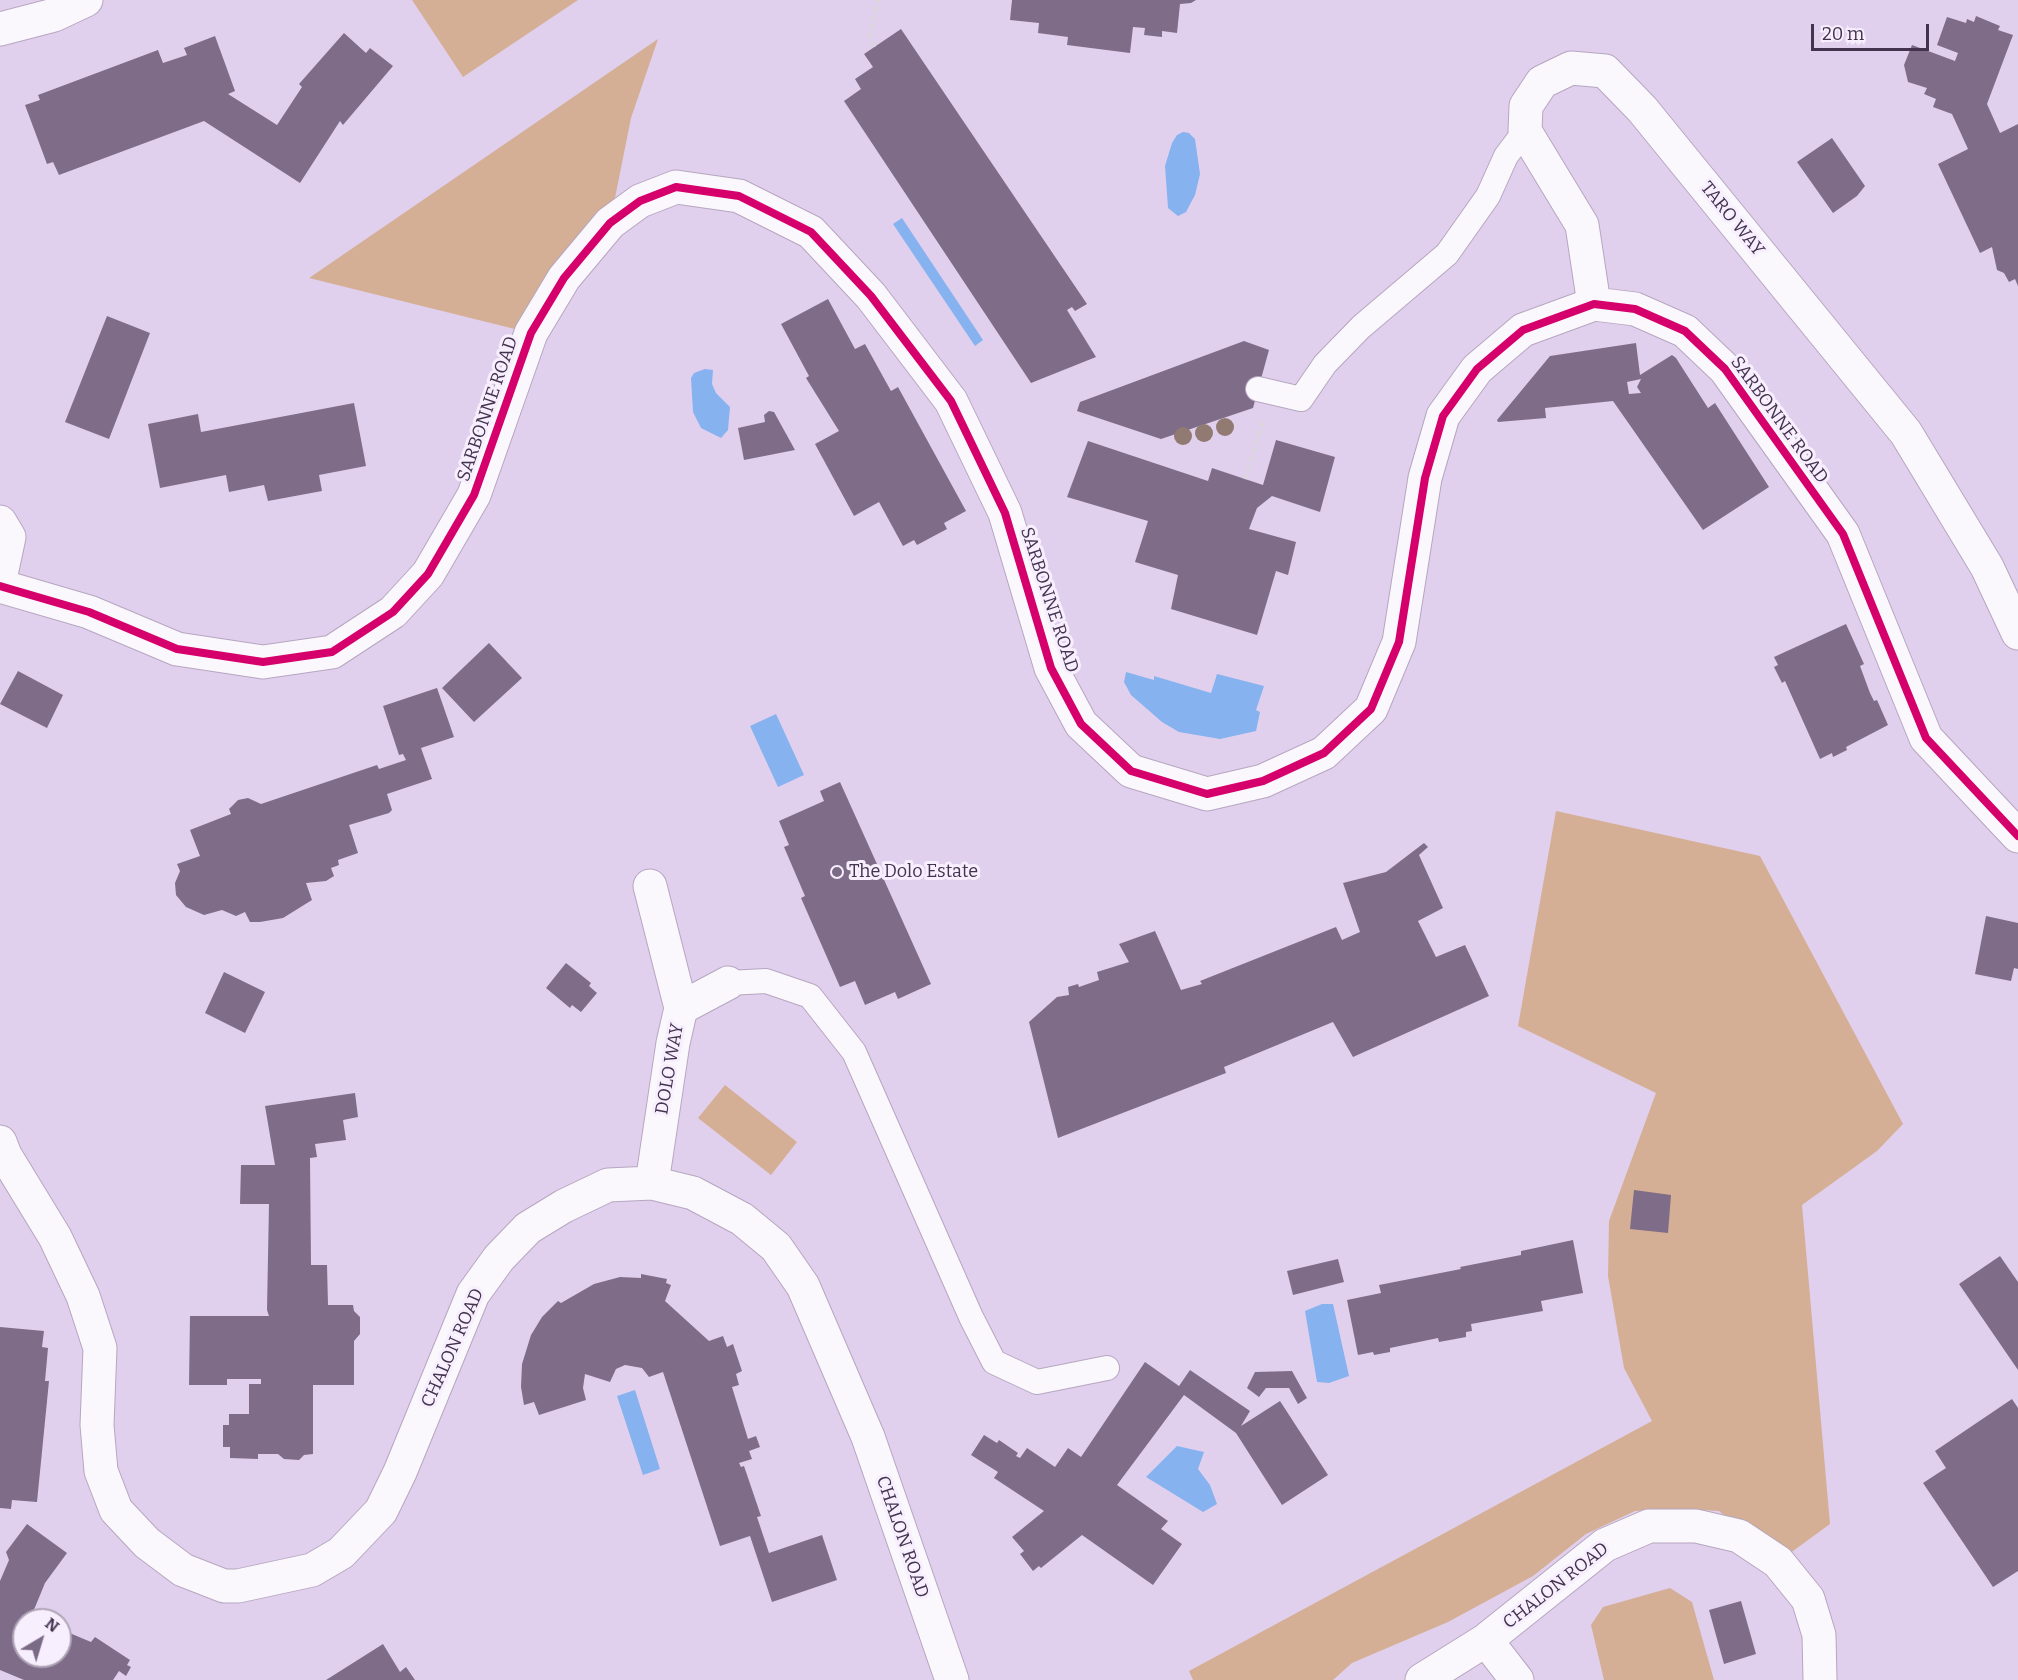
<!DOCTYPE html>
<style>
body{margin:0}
#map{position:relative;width:2018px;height:1680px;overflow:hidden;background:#e1d0ed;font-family:Bitter,serif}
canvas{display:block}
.north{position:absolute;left:12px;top:1608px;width:60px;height:60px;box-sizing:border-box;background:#f7effd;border:2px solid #afa4b7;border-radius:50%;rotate:38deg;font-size:16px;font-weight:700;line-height:24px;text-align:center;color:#44334f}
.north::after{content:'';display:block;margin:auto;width:21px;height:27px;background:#7b6a86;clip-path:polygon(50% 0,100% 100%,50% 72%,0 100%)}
.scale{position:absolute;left:1811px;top:24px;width:118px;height:27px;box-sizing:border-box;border:3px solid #44334f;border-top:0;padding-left:8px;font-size:18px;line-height:21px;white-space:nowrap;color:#44334f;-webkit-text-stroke:4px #f7effd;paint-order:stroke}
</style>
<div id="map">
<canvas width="2018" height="1680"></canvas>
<div class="north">N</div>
<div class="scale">20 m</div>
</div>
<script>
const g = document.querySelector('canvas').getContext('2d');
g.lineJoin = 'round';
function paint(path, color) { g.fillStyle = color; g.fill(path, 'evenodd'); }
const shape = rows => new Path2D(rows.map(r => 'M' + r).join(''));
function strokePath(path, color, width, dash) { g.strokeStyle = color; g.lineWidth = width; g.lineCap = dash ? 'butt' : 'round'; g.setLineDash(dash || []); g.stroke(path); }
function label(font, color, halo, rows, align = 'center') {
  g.font = font + ' Bitter,serif'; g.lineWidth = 6; g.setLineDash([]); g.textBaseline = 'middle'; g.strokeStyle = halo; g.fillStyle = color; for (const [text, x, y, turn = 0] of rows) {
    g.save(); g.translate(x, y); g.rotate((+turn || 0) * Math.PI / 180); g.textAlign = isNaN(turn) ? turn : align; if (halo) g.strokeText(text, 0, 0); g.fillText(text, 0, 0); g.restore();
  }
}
paint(shape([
 [412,0,578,0,463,77],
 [658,39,631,118,610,223,531,333,309,278],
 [1556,811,1760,856,1903,1124,1877,1151,1802,1205,1830,1524,1778,1562,1719,1511,1685,1509,1635,1511,1586,1534,1533,1576,1448,1622,1352,1663,1333,1680,1193,1680,1189,1671,1652,1421,1624,1368,1608,1276,1609,1221,1656,1093,1518,1026],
 [725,1085,797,1142,771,1175,698,1118],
 [1670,1588,1692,1602,1714,1680,1604,1680,1591,1625,1603,1607]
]), '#d4af95');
paint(shape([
 [1183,132,1189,133,1195,139,1200,174,1195,195,1186,212,1178,216,1168,208,1165,166,1172,143,1177,135],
 [902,218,983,340,975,346,893,224],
 [705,369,713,370,712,384,716,393,730,407,728,430,721,438,701,428,693,412,691,378,694,373],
 [1126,672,1154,680,1154,676,1211,693,1217,674,1264,686,1256,710,1260,712,1256,731,1220,739,1179,732,1162,722,1131,695,1124,682],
 [776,714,804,775,778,787,750,726],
 [1322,1304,1333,1304,1349,1376,1329,1383,1317,1382,1305,1311],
 [635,1390,660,1469,643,1475,617,1396],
 [1177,1446,1204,1452,1198,1469,1210,1485,1217,1504,1203,1512,1146,1477]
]), '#86b2ef');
paint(shape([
 [1012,0,1196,0,1191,3,1180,4,1177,33,1162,31,1162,37,1144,35,1145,28,1133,27,1130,53,1067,45,1068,37,1038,33,1039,23,1010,20],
 [1976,16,2000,26,1998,30,2013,35,1987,104,2000,133,2018,124,2018,286,2015,279,2009,282,2004,273,1997,270,1992,247,1980,253,1938,164,1968,149,1952,114,1933,107,1936,99,1924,94,1927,88,1908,82,1904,65,1912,45,1955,61,1958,53,1937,45,1947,17,1966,23,1967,19,1974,22],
 [901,29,1087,304,1075,311,1072,307,1067,310,1096,357,1031,383,844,101,861,89,855,79,873,67,864,54],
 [344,33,366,53,370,48,393,66,343,125,340,121,300,183,204,121,59,175,53,162,47,164,25,105,40,100,38,95,158,50,163,63,187,55,184,48,215,36,235,91,228,94,277,125,302,87,299,84],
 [1832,138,1865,186,1857,196,1833,213,1797,162],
 [828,299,855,349,865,344,891,391,898,387,966,511,944,523,947,529,917,545,914,540,903,546,879,502,854,516,815,444,839,431,806,378,809,376,781,324],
 [107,316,150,333,109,439,65,422],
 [1244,341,1269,350,1253,408,1161,439,1077,411,1080,402],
 [1636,343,1640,375,1672,355,1676,358,1708,408,1715,403,1769,487,1703,530,1613,401,1545,408,1546,418,1498,422,1497,420,1550,356],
 [1641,379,1637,387,1641,393,1629,394,1627,382],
 [354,403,366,466,319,475,322,491,268,501,264,485,229,492,226,475,160,488,148,424,198,414,201,432],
 [769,411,774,412,795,450,744,460,738,428,765,422,764,415],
 [1276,440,1335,457,1320,512,1272,496,1257,508,1249,529,1296,542,1288,575,1276,571,1257,635,1171,609,1178,575,1135,562,1148,521,1067,497,1088,441,1208,481,1212,468,1263,485],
 [1846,624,1864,664,1860,666,1870,693,1874,701,1877,700,1888,725,1846,747,1847,750,1833,757,1832,753,1820,759,1785,681,1782,683,1774,667,1778,665,1774,657],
 [489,643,522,678,474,722,442,688],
 [18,671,63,695,47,728,0,704],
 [437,688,454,737,421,748,432,779,387,794,392,810,389,813,349,825,358,853,338,860,339,865,331,868,334,876,326,881,306,883,312,900,283,918,260,922,250,922,245,912,236,916,222,910,204,915,186,907,176,895,175,883,180,871,177,864,200,856,190,830,231,814,229,809,238,800,248,798,261,804,377,765,379,769,406,760,403,754,399,755,383,706],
 [840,782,931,984,898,999,895,992,865,1005,855,981,840,987,801,898,805,896,784,847,789,845,779,821,824,801,820,791],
 [1424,843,1428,847,1419,855,1443,908,1418,921,1436,957,1465,945,1489,996,1353,1057,1333,1022,1224,1067,1226,1073,1058,1138,1029,1022,1057,997,1069,995,1068,987,1078,984,1079,987,1099,980,1097,972,1129,962,1119,944,1155,931,1181,990,1202,984,1200,981,1336,927,1342,940,1360,932,1343,883,1386,872],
 [1986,916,2018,923,2018,969,2014,968,2011,981,1975,974],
 [566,963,591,983,589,986,597,993,581,1012,572,1005,570,1008,546,988],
 [224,972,265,992,245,1033,205,1013],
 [355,1093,358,1117,343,1120,346,1140,315,1144,317,1157,310,1158,311,1265,327,1265,328,1305,353,1305,354,1311,360,1317,360,1334,354,1341,354,1385,313,1385,313,1454,304,1455,299,1460,284,1459,278,1454,258,1454,258,1459,230,1458,230,1447,223,1447,223,1425,229,1425,229,1414,249,1414,249,1384,261,1384,261,1379,227,1379,227,1385,189,1385,190,1316,269,1316,267,1310,269,1204,240,1204,241,1165,275,1165,265,1106],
 [1634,1190,1671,1195,1668,1233,1630,1229],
 [1573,1240,1583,1293,1541,1301,1543,1311,1471,1324,1472,1331,1466,1332,1466,1337,1439,1342,1438,1338,1390,1348,1390,1352,1374,1355,1373,1352,1358,1355,1347,1300,1381,1293,1379,1285,1461,1269,1460,1267,1521,1255,1521,1251],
 [2000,1256,2018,1282,2018,1370,1959,1284],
 [1338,1259,1344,1282,1293,1295,1287,1271],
 [641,1274,667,1279,666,1283,671,1285,665,1301,709,1341,723,1336,727,1347,733,1344,742,1371,736,1374,739,1385,732,1387,748,1439,756,1436,760,1447,749,1451,752,1459,739,1463,741,1467,744,1466,761,1516,757,1517,769,1553,822,1535,837,1580,772,1602,750,1536,720,1546,663,1372,649,1377,642,1368,625,1365,616,1369,610,1382,585,1374,583,1388,586,1400,539,1415,534,1402,524,1405,521,1387,522,1364,531,1335,542,1317,558,1301,561,1303,594,1284,620,1277,641,1278],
 [0,1327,44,1331,42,1347,48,1348,45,1381,49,1381,37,1502,12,1500,11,1509,0,1508],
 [1145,1362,1179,1386,1190,1370,1250,1411,1241,1426,1280,1401,1328,1475,1282,1505,1236,1433,1184,1395,1117,1485,1168,1521,1161,1529,1182,1544,1153,1585,1082,1535,1041,1568,1039,1566,1033,1571,1020,1554,1024,1551,1012,1537,1044,1511,994,1478,998,1472,971,1455,984,1435,997,1443,999,1440,1018,1453,1016,1456,1020,1458,1027,1448,1055,1467,1068,1448,1081,1457],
 [1292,1371,1307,1398,1298,1404,1289,1388,1266,1388,1259,1397,1247,1388,1255,1372],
 [2012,1399,2018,1408,2018,1571,1993,1587,1923,1483,1946,1468,1935,1451],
 [27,1524,67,1553,45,1583,31,1617,37,1620,24,1620,24,1656,60,1656,60,1629,91,1642,95,1637,130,1660,127,1665,131,1667,126,1676,119,1671,113,1680,24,1680,0,1670,0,1581,9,1560,6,1552],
 [1741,1601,1756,1654,1724,1664,1709,1610],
 [383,1644,400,1672,406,1667,415,1680,326,1680]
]), '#7f6c89');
const service = shape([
 [1258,389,1301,399,1325,364,1361,327,1447,254,1488,196,1506,156,1525,131],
 [728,983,766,981,810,996,854,1052,971,1317,994,1362,1037,1382,1107,1368]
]);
const minor = shape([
 [0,29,54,15,86,0],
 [1594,304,1582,225,1525,131,1526,106,1542,82,1571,68,1605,71,1642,109,1906,433,1987,567,2018,633],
 [0,522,9,537,0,579],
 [0,586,89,612,177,649,263,662,332,652,393,612,428,574,474,495,531,333,564,278,610,223,640,201,676,187,739,196,811,232,871,296,951,401,1005,513,1051,668,1081,724,1131,771,1207,794,1263,781,1324,753,1371,709,1399,642,1425,478,1443,416,1477,369,1523,330,1594,304,1635,309,1685,331,1725,369,1843,534,1926,738,2018,836],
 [650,886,681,1008],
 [0,1142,5,1155,55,1237,83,1296,100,1348,97,1425,101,1471,116,1510,147,1543,183,1570,224,1586,238,1586,312,1570,341,1553,381,1511,400,1472,473,1294,499,1258,528,1228,564,1206,608,1185,652,1183,693,1193,742,1219,776,1247,803,1286,868,1437,952,1680],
 [652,1183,673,1043,681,1008,728,983],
 [1486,1640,1517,1680],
 [1422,1680,1486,1640,1605,1545,1649,1526,1696,1526,1739,1536,1778,1562,1808,1599,1819,1635,1820,1680]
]);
strokePath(service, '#b6a6c0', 26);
strokePath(minor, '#b6a6c0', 35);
strokePath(shape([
 [874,47,870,33,878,0],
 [1245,479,1263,422]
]), '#dbd5df', 4, [6, 3]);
strokePath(service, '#faf8fc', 24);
strokePath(minor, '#faf8fc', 33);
strokePath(shape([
 [0,586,89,612,177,649,263,662,332,652,393,612,428,574,474,495,531,333,564,278,610,223,640,201,676,187,739,196,811,232,871,296,951,401,1005,513,1051,668,1081,724,1131,771,1207,794,1263,781,1324,753,1371,709,1399,642,1425,478,1443,416,1477,369,1523,330,1594,304,1635,309,1685,331,1725,369,1843,534,1926,738,2018,836]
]), '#d6006c', 8);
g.fillStyle = '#907a71';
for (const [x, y] of [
 [1225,427],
 [1204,433],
 [1183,436]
]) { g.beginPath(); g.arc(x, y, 9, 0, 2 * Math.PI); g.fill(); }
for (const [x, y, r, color] of [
 [837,872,6,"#7b6a86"]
]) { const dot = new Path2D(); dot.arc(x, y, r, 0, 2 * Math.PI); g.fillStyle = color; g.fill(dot); strokePath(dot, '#f7effd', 2); }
label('18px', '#44334f', '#f7effd', [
 ["TARO WAY",1732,219,51],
 ["SARBONNE ROAD",488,409,-71],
 ["SARBONNE ROAD",1779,420,54],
 ["SARBONNE ROAD",1049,600,72],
 ["DOLO WAY",670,1069,-80],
 ["CHALON ROAD",453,1348,-66],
 ["CHALON ROAD",902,1537,71],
 ["CHALON ROAD",1556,1586,-38]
]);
label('18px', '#44334f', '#f7effd', [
 ["The Dolo Estate",849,872]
], 'left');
</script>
